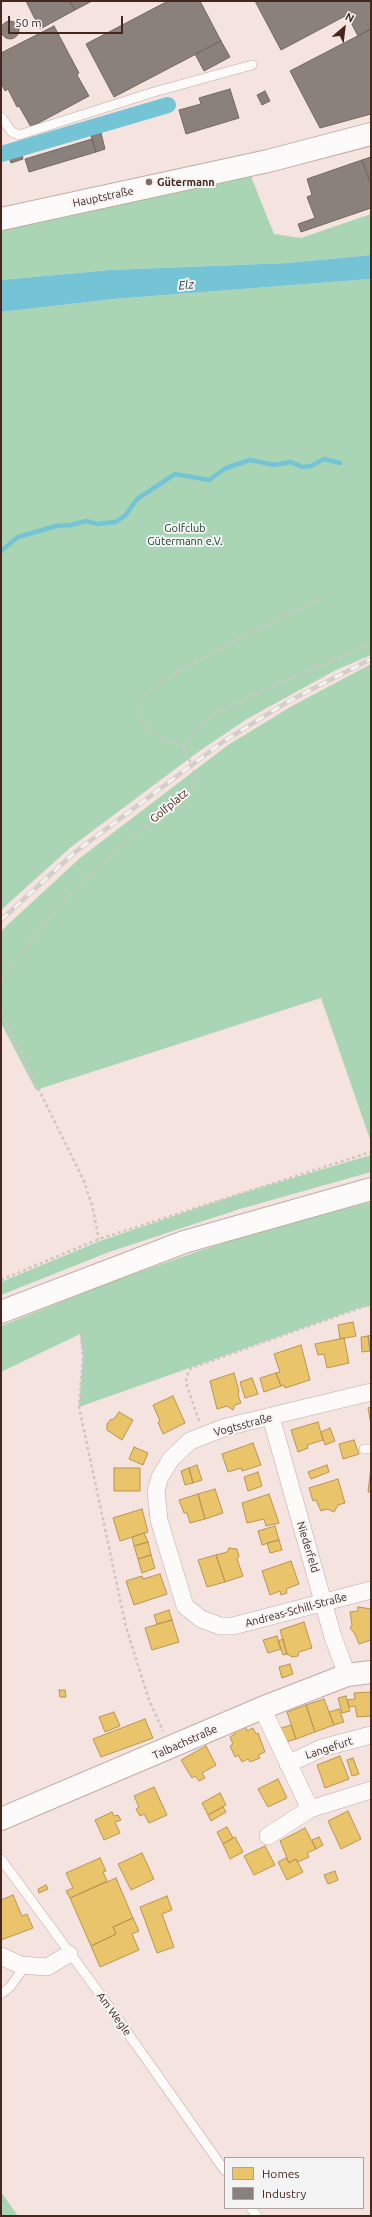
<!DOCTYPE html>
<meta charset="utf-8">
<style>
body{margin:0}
#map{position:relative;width:372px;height:2217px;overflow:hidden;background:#f4e3de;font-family:Ubuntu,sans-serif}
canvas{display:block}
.frame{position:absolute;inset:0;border:2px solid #45271e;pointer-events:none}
.legend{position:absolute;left:224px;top:2157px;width:140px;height:52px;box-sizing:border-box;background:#f3f3f3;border:1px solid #ada19e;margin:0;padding:5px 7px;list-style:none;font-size:12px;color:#45271e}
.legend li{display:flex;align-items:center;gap:8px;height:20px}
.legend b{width:20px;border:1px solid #ada19e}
.north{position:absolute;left:324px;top:8px;width:40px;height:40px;-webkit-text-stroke:3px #f3f3f3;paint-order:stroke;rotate:28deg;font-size:11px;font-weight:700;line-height:16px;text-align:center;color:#45271e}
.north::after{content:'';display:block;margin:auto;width:14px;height:18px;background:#45271e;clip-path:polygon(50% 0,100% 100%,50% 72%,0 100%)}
.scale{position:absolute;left:8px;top:16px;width:115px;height:18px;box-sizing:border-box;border:2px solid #45271e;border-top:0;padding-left:5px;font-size:12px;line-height:14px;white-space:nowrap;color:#45271e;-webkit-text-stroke:3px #f3f3f3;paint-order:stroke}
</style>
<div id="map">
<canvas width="372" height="2217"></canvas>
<div class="frame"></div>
<ul class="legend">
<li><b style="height:11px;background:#e9c46a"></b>Homes</li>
<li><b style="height:11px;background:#8a817c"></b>Industry</li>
</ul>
<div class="north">N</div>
<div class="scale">50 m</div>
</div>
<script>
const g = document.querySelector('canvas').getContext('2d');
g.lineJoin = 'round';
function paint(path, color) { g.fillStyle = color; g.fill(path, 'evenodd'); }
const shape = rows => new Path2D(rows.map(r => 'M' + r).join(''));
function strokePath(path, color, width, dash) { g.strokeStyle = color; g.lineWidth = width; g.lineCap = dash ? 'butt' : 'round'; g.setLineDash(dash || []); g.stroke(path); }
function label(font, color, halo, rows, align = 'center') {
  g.font = font + ' Ubuntu,sans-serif'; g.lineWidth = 4; g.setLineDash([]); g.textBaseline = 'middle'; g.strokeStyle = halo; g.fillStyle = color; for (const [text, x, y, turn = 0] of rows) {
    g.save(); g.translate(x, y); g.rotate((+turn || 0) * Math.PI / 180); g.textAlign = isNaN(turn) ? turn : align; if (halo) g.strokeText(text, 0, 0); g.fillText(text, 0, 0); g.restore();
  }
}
paint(shape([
 [250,174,274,234,301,238,371,214,371,255,287,263,110,270,1,280,1,231],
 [371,279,371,655,336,670,247,719,198,752,71,847,1,910,1,312,114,299],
 [371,664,371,1142,321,998,36,1090,1,1023,1,931,80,858,228,745,292,706],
 [371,1155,371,1172,240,1209,109,1252,1,1295,1,1282,100,1241,239,1194],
 [371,1202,371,1306,359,1308,79,1407,83,1357,80,1334,1,1372,1,1326,114,1281,193,1253,283,1224],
 [1,2192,18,2216,1,2216]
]), '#a9d5b5');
paint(shape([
 [371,255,371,279,114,299,1,312,1,280,110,270,287,263]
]), '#75c4d6');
const homes = shape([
 [353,1322,356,1336,340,1339,338,1325,353,1322],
 [371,1335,371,1357,368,1336,371,1335],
 [368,1336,370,1351,362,1352,361,1337,368,1336],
 [344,1338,349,1363,327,1368,324,1354,318,1355,315,1344,344,1338],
 [301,1345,310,1380,285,1388,284,1385,281,1386,276,1373,280,1372,274,1354,301,1345],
 [234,1373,239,1391,238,1395,241,1403,235,1405,233,1410,227,1406,217,1409,210,1381,234,1373],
 [276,1373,281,1386,264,1392,260,1378,276,1373],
 [252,1378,258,1394,245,1398,240,1382,252,1378],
 [173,1396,185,1423,163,1434,158,1422,160,1421,153,1405,173,1396],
 [371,1407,371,1425,368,1408,371,1407],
 [119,1412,133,1420,122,1440,107,1430,107,1424,110,1420,114,1419,119,1412],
 [318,1422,323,1440,307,1445,308,1448,298,1452,291,1430,318,1422],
 [330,1428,335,1441,325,1445,321,1432,330,1428],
 [354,1440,359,1454,343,1459,339,1444,354,1440],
 [253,1443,261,1465,242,1471,241,1468,228,1472,222,1454,253,1443],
 [134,1447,148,1453,143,1465,129,1459,134,1447],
 [197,1465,202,1480,193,1483,189,1468,197,1465],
 [327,1465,329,1472,311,1479,308,1472,327,1465],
 [371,1467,371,1492,368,1492,371,1467],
 [114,1468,140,1468,140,1491,114,1491,114,1468],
 [189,1468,193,1483,185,1485,181,1471,189,1468],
 [258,1472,262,1486,248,1491,244,1477,258,1472],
 [338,1479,345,1503,338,1505,334,1512,327,1509,321,1511,316,1500,313,1501,309,1488,338,1479],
 [215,1489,223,1513,205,1519,198,1494,215,1489],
 [198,1494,205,1519,190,1523,187,1513,184,1513,179,1500,198,1494],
 [269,1494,279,1523,266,1526,264,1519,247,1523,242,1503,269,1494],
 [142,1509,148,1532,120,1541,113,1518,142,1509],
 [275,1526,279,1540,262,1545,258,1531,275,1526],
 [144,1533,148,1542,134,1546,132,1537,144,1533],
 [279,1540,282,1550,270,1553,267,1543,279,1540],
 [148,1542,151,1555,138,1559,134,1546,148,1542],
 [229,1548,237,1549,239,1556,237,1559,243,1576,225,1582,216,1555,227,1552,229,1548],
 [151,1555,155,1568,142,1573,138,1559,151,1555],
 [216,1555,225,1582,207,1587,198,1560,216,1555],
 [291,1561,299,1584,286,1589,287,1593,281,1595,280,1591,270,1595,262,1571,291,1561],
 [160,1574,167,1594,134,1605,126,1581,142,1576,143,1579,160,1574],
 [358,1607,371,1609,371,1640,359,1644,355,1634,350,1628,352,1625,350,1612,358,1611,358,1607],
 [169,1610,172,1620,157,1624,154,1615,169,1610],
 [172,1620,179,1642,152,1650,145,1628,172,1620],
 [304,1622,312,1648,299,1652,298,1656,292,1657,287,1654,280,1630,304,1622],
 [277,1636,281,1649,268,1653,263,1640,277,1636],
 [283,1639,287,1654,283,1655,278,1641,283,1639],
 [290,1664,293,1674,282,1678,279,1667,290,1664],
 [59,1690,65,1690,66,1697,60,1697,59,1690],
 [371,1692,371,1716,357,1717,355,1706,349,1707,347,1700,355,1699,354,1693,371,1692],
 [346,1696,350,1711,342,1713,338,1698,346,1696],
 [324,1699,334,1725,315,1732,306,1705,324,1699],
 [306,1705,315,1732,296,1739,287,1712,306,1705],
 [339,1709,344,1722,334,1725,329,1712,339,1709],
 [114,1712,120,1726,105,1732,99,1717,114,1712],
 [145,1719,153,1738,101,1757,93,1739,145,1719],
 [245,1725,247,1731,253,1728,256,1734,258,1733,265,1752,258,1755,260,1758,250,1762,248,1759,242,1762,238,1755,235,1757,230,1746,233,1744,230,1737,235,1734,233,1731,245,1725],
 [291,1725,296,1739,286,1742,281,1728,291,1725],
 [206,1746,216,1765,202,1773,205,1778,199,1781,195,1776,192,1778,181,1760,206,1746],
 [340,1756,349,1779,325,1788,317,1765,340,1756],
 [353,1758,359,1774,352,1776,347,1760,353,1758],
 [278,1779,287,1798,268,1807,258,1789,278,1779],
 [154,1787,167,1815,149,1823,144,1814,140,1816,136,1809,139,1807,134,1796,154,1787],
 [220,1793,226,1805,208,1815,202,1803,220,1793],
 [223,1807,226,1812,211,1821,208,1815,223,1807],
 [348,1811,361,1839,341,1849,328,1821,348,1811],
 [112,1812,114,1816,118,1815,121,1820,115,1822,120,1833,104,1840,95,1820,112,1812],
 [227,1827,233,1838,223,1844,217,1832,227,1827],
 [305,1828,316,1849,307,1853,309,1857,298,1862,296,1859,289,1863,280,1841,305,1828],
 [235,1837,243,1852,230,1859,223,1844,235,1837],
 [319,1837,323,1845,316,1849,312,1840,319,1837],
 [265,1846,275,1865,254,1875,244,1856,265,1846],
 [142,1853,154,1879,131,1890,118,1864,142,1853],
 [100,1858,106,1871,103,1872,107,1881,70,1898,66,1891,73,1888,66,1873,100,1858],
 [286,1858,289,1863,296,1859,303,1872,287,1880,278,1862,286,1858],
 [335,1871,338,1880,328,1884,324,1875,335,1871],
 [116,1878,133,1918,113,1927,116,1934,91,1946,70,1898,116,1878],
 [46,1885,48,1889,39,1893,38,1889,46,1885],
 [13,1895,22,1916,27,1914,33,1928,1,1940,1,1900,13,1895],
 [167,1896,172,1910,162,1914,174,1947,157,1953,140,1907,167,1896],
 [133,1918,139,1931,132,1934,139,1950,100,1967,91,1946,116,1934,113,1927,133,1918]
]);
paint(homes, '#e9c46a');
strokePath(homes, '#b89553', 1);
const industry = shape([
 [26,1,70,1,75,10,40,29,26,1],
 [70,1,92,1,75,10,70,1],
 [168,1,200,1,221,41,114,97,86,44,168,1],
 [255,1,371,1,371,29,358,36,347,15,281,50,255,1],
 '1 30a9 9 0 1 1 18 0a9 9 0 1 1-18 0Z',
 [54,26,79,73,77,75,89,96,31,127,19,106,17,107,8,89,5,91,1,83,1,53,54,26],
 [371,29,371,114,320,128,290,71,371,29],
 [221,41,230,57,204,71,195,54,221,41],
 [230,89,239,118,186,134,179,110,201,104,199,98,230,89],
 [265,91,270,101,262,105,257,95,265,91],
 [101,133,105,149,96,152,91,136,101,133],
 [92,139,96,152,29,172,25,159,92,139],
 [21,151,23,159,11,163,8,155,21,151],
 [371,157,371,183,370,183,362,160,371,157],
 [362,160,371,183,371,208,301,232,298,224,315,218,307,197,312,195,307,179,362,160]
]);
paint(industry, '#8a817c');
strokePath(industry, '#756660', 1);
strokePath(shape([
 [1,551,18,537,56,526,71,525,86,521,97,524,115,522,125,516,137,499,175,474,209,480,226,468,250,460,274,465,291,462,302,467,311,466,324,459,340,463]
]), '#75c4d6', 4.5);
strokePath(shape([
 [1,154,168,105]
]), '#75c4d6', 16);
const service = shape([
 [1,117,12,132,19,135,154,92,252,65],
 [364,1449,371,1449],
 [1,1859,108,2005,225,2171],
 [1,1994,10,1987,25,1966],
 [251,2208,257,2216]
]);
const minor = shape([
 [371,1392,226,1427,190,1441,171,1459,160,1477,156,1491,159,1520,185,1606,201,1619,220,1626,233,1626,371,1590],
 [271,1417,333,1637,347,1675],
 [262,1708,310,1809,268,1836],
 [288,1764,322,1748,371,1735],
 [310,1809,371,1790],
 [1,1956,20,1965,47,1967,69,1954]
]);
const tertiary = shape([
 [1,219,268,161,371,134],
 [1,1819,262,1708,347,1675,371,1672]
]);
const trunk = shape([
 [1,1312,184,1242,371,1189]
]);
strokePath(service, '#c0aba5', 10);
strokePath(minor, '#c0aba5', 18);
strokePath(tertiary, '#c0aba5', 24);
strokePath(trunk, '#c0aba5', 24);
strokePath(shape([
 [184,746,162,739,147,728,139,714,142,699,165,680,229,644,322,598],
 [1,979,64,900,124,844,193,787,197,779,184,746,206,718,257,693,371,644],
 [1,1013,84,1181,92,1205,99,1239],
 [1,1280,99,1239,371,1152],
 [81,1334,83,1357,79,1407,126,1627,149,1700,163,1731],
 [199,1421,187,1386,186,1377,191,1368,371,1304]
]), '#cec4c2', 2.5, [3, 3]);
strokePath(service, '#fdfbfa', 9);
strokePath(minor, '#fdfbfa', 17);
strokePath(tertiary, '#fdfbfa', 22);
strokePath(trunk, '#fdfbfa', 22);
const rail = shape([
 [1,920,74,853,224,741,289,701,371,659]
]);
strokePath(rail, '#d4cecb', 4.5);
strokePath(rail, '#f3f3f3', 3, [9]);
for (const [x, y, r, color] of [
 [149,182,4,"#826961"]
]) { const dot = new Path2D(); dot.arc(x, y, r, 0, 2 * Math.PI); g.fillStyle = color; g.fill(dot); strokePath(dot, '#f3f3f3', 1.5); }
label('bold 11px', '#45271e', '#f3f3f3', [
 ["Gütermann",157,182]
], 'left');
label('11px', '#45271e', '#f3f3f3', [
 ["Hauptstraße",103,197,-12],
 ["Golfplatz",169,806,-40],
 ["Vogtsstraße",243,1425,-15],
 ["Niederfeld",308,1547,73],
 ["Andreas-Schill-Straße",296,1610,-15],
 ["Talbachstraße",185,1742,-24],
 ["Langefurt",329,1748,-18],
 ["Am Wegle",114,2014,54]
]);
label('11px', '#16452c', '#f3f3f3', [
 ["Golfclub",185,528],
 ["Gütermann e.V.",185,541]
]);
label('italic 12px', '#1b353b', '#f3f3f3', [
 ["Elz",186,285,-5]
]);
</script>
